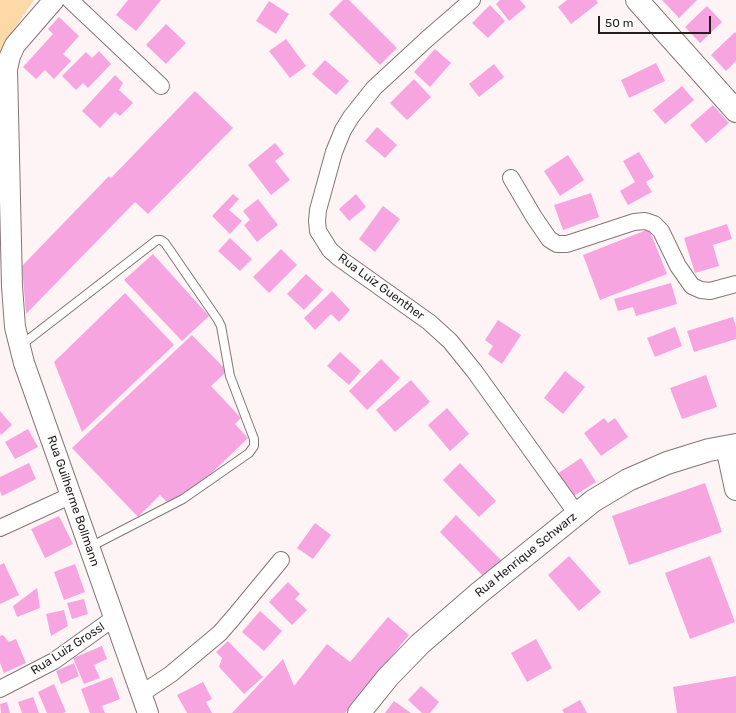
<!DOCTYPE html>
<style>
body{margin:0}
#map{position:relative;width:736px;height:713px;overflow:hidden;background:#fff4f5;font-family:Rubik,sans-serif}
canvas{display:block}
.scale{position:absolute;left:598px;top:16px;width:113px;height:18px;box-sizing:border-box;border:2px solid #231d1e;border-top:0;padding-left:5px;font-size:12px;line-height:14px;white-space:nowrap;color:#231d1e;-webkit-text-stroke:3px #fff;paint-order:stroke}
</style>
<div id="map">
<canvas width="736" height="713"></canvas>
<div class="scale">50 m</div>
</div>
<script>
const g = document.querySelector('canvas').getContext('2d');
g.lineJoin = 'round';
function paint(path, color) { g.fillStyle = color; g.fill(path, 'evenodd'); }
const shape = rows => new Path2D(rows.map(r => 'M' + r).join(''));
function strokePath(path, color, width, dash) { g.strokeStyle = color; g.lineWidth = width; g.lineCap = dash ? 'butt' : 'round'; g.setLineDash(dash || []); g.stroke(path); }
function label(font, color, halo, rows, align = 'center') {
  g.font = font + ' Rubik,sans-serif'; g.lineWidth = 3; g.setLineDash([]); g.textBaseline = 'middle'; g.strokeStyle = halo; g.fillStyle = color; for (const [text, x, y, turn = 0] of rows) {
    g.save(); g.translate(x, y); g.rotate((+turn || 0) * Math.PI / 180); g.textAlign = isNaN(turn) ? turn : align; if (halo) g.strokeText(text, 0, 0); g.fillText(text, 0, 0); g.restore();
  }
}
paint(shape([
 [0,0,34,0,19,22,0,53]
]), '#fdd9a8');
paint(shape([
 [128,0,161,0,136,31,116,15],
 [343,0,349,0,397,48,380,65,329,14],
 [500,0,520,0,526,7,509,21,496,4],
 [567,0,596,0,598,3,571,24,558,7],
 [662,0,697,0,679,18],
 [269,1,289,14,276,34,256,21],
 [490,5,505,21,488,38,472,23],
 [707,6,722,22,700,43,685,27],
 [59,17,79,36,63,54,71,61,54,79,45,70,36,79,23,67,53,34,48,29],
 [166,24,186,43,166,64,146,45],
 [735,32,736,33,736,61,726,71,711,55],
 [286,39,306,66,290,78,269,51],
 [435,49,451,63,430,87,414,72],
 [99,51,111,64,88,88,83,83,76,90,62,76,86,52,92,58],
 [325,60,349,81,336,95,312,74],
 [656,63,665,81,629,98,621,80],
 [494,64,504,77,479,97,469,84],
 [115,75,123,83,119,90,133,103,120,116,115,112,100,128,82,111],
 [414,79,431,97,407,120,390,103],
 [682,86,694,100,665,124,653,110],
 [195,91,233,128,148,214,135,202,26,314,22,266,109,176,111,178],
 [713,105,729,123,706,143,690,125],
 [377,127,397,145,385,158,365,141],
 [275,143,284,154,275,161,290,180,271,195,248,165],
 [639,152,654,177,646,182,652,192,628,205,620,191,635,182,623,161],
 [568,155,584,180,560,196,544,171],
 [591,193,599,217,563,230,554,205],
 [233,194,239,199,229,210,242,221,230,234,212,216],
 [356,194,366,207,349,221,339,209],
 [258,199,278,225,257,242,244,225,250,220,243,211],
 [383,206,400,219,375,252,359,239],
 [727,224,732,239,713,245,719,266,695,273,684,238],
 [649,229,667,274,600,300,583,255],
 [230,238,252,259,240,271,218,251],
 [281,249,297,265,269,293,253,277],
 [153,254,209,316,182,341,124,280],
 [306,274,323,290,304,310,287,294],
 [671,283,677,304,636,316,633,307,618,311,614,299],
 [332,291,350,310,339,322,331,314,315,330,304,318],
 [125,293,174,345,82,432,54,362],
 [733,317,736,327,736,339,694,352,687,331],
 [498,320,521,335,502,364,488,354,493,346,485,340],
 [675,327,682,346,655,357,647,338],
 [192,335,227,371,211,386,241,418,235,424,248,438,192,492,167,502,160,495,138,517,72,448],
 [340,352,361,371,349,385,327,366],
 [381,359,400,378,367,410,349,391],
 [565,371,585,387,563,414,544,398],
 [706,375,717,407,682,419,670,388],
 [411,380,430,402,395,432,376,410],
 [447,408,469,434,450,451,428,425],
 [0,411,12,425,1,435,0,433],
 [604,418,608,423,615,418,628,437,601,456,584,433],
 [28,429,38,447,15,459,5,442],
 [581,458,596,482,569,499,554,476],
 [29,463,36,479,2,496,0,491,0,477],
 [460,463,496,501,479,517,443,480],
 [705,483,722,532,629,565,612,516],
 [456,515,501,560,484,577,440,532],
 [59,516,73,544,45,558,31,529],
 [315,523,331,535,313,559,297,548],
 [569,556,601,592,579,611,548,575],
 [710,556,735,622,690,639,665,573],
 [4,563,19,595,0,604,0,565],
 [75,564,85,592,64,600,54,572],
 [288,582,300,594,295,599,307,610,292,625,269,602],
 [37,588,40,608,17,617,13,606],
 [84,599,88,614,72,619,67,603],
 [64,610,68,626,51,636,46,614],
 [260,611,282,631,264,651,242,632],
 [388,617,409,635,345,713,232,713,283,659,294,686,327,644,350,662],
 [3,635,9,642,16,639,26,663,4,673,0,663,0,636],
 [536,639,552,668,527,682,511,653],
 [228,641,263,677,244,694,219,667,222,658,216,652],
 [102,646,107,659,94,665,100,678,84,684,73,658],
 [74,663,79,676,61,684,56,671],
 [736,676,736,713,677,713,673,687],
 [112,677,120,699,102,706,105,713,90,713,81,689],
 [203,682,212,699,206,702,212,713,187,713,177,695],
 [54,684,66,712,63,713,47,713,38,692],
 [421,686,439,702,430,713,422,713,408,700],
 [33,697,39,713,22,713,18,702],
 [580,700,587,713,564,713,562,710],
 [394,701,411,713,385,713],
 [7,702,10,713,1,713,0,704]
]), '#f7a5e0');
const service = shape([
 [20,346,157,240,161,240,165,243,218,320,221,326,230,376,254,439,254,446,249,453,183,499,90,547]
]);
const minor = shape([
 [70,0,161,86],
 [472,0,427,39,374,88,351,117,343,130,334,152,318,210,317,221,318,231,330,250,339,258,429,322,450,341,475,372,577,514],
 [511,178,534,217,549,239,557,244,567,244,634,222,645,221,654,224,661,231,678,266,692,286,701,290,710,291,736,284],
 [0,528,72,495],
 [0,689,54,661,114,618],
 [141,694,171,674,220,633,233,618,281,560]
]);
const tertiary = shape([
 [54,0,15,45,10,56,7,69,12,286,15,327,24,363,148,713]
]);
const secondary = shape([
 [637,0,736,111],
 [727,447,736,489],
 [359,713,388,677,420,644,479,593,593,501,628,480,667,463,709,450,736,445]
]);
strokePath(service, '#857677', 10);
strokePath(minor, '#857677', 18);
strokePath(tertiary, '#857677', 22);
strokePath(secondary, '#857677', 24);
strokePath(service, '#fff', 8);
strokePath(minor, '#fff', 16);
strokePath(tertiary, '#fff', 20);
strokePath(secondary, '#fff', 22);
label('12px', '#231d1e', '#fff', [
 ["Rua Luiz Guenther",381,287,36],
 ["Rua Guilherme Bollmann",73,501,71],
 ["Rua Henrique Schwarz",526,555,-39],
 ["Rua Luiz Grossl",68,649,-33]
]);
</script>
